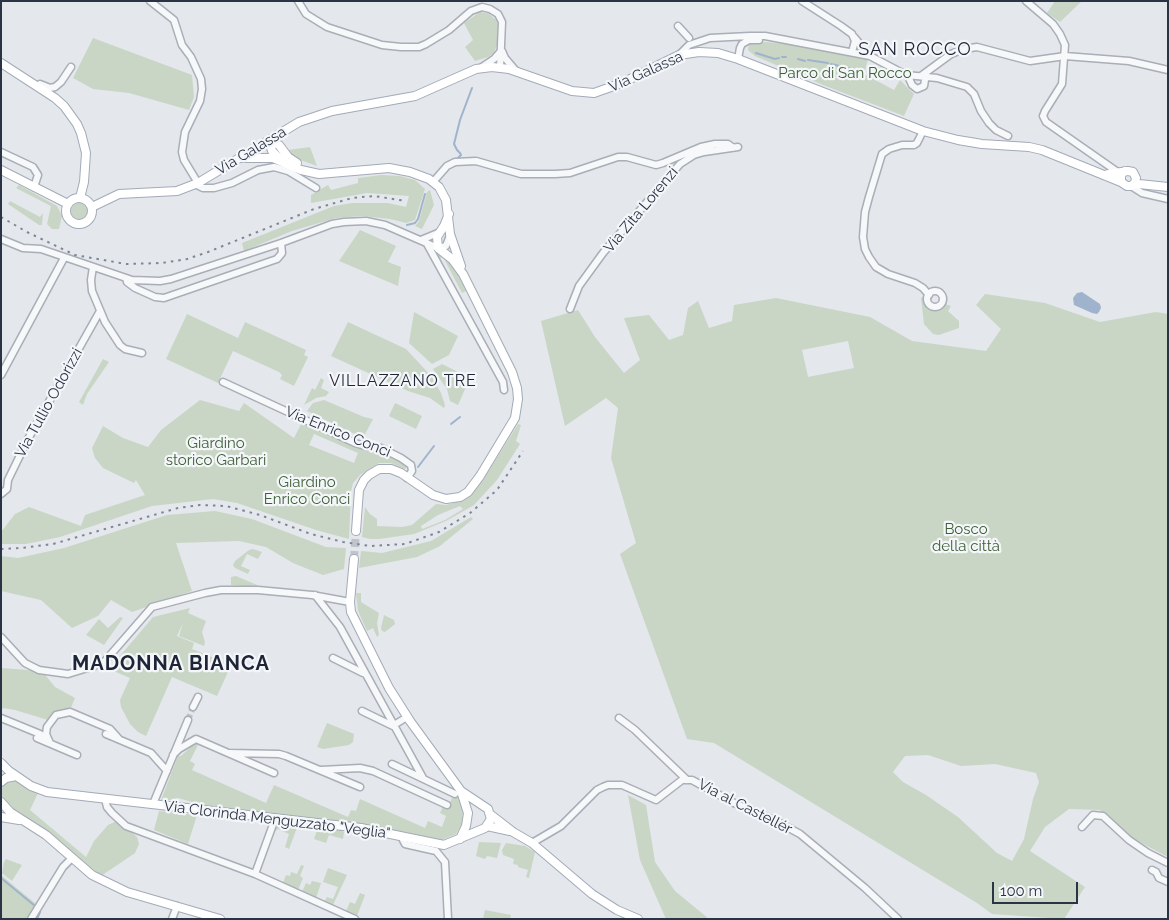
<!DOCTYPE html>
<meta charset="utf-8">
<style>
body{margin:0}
#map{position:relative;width:1169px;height:920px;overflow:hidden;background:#e4e7ec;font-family:Raleway,sans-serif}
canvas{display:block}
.frame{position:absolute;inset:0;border:2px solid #2b3445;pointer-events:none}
.scale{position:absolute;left:992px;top:882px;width:86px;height:22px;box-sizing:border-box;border:2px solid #2b3445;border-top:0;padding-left:6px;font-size:15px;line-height:18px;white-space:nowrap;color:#2b3445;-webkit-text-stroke:4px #f4f6f9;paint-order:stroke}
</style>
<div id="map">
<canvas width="1169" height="920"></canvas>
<div class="frame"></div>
<div class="scale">100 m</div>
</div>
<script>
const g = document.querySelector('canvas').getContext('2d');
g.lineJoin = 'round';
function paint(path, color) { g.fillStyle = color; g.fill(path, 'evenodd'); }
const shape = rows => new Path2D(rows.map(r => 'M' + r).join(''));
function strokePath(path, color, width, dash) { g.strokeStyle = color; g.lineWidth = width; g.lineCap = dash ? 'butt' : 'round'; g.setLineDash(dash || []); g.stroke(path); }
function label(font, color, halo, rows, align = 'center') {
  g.font = font + ' Raleway,sans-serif'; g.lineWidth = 4.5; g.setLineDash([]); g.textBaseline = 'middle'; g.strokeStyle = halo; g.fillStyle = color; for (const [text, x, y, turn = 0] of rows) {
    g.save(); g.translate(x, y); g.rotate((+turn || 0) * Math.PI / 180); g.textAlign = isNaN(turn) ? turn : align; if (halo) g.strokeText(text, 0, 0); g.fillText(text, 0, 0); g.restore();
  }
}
paint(shape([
 [1055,1,1082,1,1060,22,1047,13],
 [480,12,488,13,496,20,498,25,497,45,494,53,488,57,475,61,465,47,473,40,464,23],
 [93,38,192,75,194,97,189,110,129,93,93,89,73,78],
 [753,42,765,42,787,44,868,59,864,74,894,90,900,80,914,94,904,116,823,85,755,56,748,50,749,44],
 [310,147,317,166,295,158,291,155,288,150],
 [381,175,400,176,415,180,425,189,415,220,406,223,390,219,363,216,336,218,292,231,244,251,242,243,334,206,352,203,388,203,406,207,409,196,367,193,311,203,311,195,328,185,331,190,358,183,358,178],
 [19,185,57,206,62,216,59,229,52,229,47,224,51,206,16,188],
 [430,190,434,205,422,229,415,226,419,221,427,192],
 [10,201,40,217,43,213,42,225,39,225,8,204],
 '71 211a9 9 0 1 1 18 0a9 9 0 1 1-18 0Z',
 [360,230,396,246,388,262,401,267,398,286,339,261],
 [437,253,445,258,450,264,468,290,462,293,443,257,439,259],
 [985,294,1045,303,1100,322,1156,312,1168,314,1168,857,1134,839,1117,828,1100,810,1069,809,1045,827,1030,851,1085,887,1064,919,992,914,977,903,714,743,687,739,620,554,636,543,611,458,618,408,606,398,565,426,541,321,578,310,595,337,624,373,640,360,624,318,649,315,669,340,683,335,688,308,698,301,709,328,732,321,734,305,776,298,870,317,912,341,986,351,1001,329,976,305],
 [848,341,854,368,808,377,802,350],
 [928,755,961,766,995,764,1036,773,1039,782,1033,799,1024,839,1012,861,997,853,958,817,926,795,903,782,893,772,905,756],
 [923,297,927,307,933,311,938,311,945,304,951,306,948,311,959,321,959,328,939,335,933,334,924,324,921,298],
 [414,312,458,336,449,355,432,364,409,343],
 [187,314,238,338,245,322,306,350,304,355,308,357,294,386,280,379,282,375,279,372,233,351,218,383,166,359],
 [348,322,406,349,432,377,441,393,445,405,444,408,430,398,408,391,331,356],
 [103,359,109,362,87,394,83,405,79,402],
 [442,364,470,378,458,405,450,401,447,389,433,369],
 [321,378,324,380,321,388,329,392,326,396,316,398,304,405,312,388,315,390],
 [200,400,239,411,244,403,294,438,302,422,362,448,379,449,408,465,405,469,391,463,379,463,360,475,353,483,351,491,349,539,316,530,237,503,213,499,152,506,60,537,26,544,1,544,1,532,15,514,29,507,81,526,85,515,145,495,136,480,134,483,103,468,95,458,92,448,103,426,123,438,148,447,161,430],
 [314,434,358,453,354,463,309,445],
 [324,400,364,417,373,419,363,438,307,411,313,403],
 [395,403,422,416,416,429,389,416],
 [518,424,521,425,516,441,520,444,497,480,474,505,446,521,414,534,379,539,370,539,362,537,365,507,370,514,377,519,377,526,402,527,412,525,436,504,446,505,464,500,485,477],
 [460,506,463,509,445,520,422,529,421,526,438,515],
 [215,511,252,519,326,547,346,548,344,569,323,575,293,563,266,547,239,541,176,543,192,591,132,612,111,600,98,616,72,628,41,600,1,591,1,556,18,558,64,548,167,515],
 [471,517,473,519,440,546,417,557,359,568,361,551,382,553,431,541],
 [253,549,262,552,258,559,247,554,241,566,250,570,248,574,235,568,233,565,235,561,249,550],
 [236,576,257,585,259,588,231,585,231,577],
 [356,593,361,593,361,602,379,613,377,623,379,635,377,637,373,628,367,631,358,611],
 [190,608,188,613,206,621,202,632,205,642,204,646,179,636,183,623,177,636,194,643,192,649,224,662,223,663,233,661,217,696,172,677,146,736,138,732,130,724,121,707,120,700,130,678,109,669,153,617],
 [384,615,394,620,395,624,385,632,382,631,381,628],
 [120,617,123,618,104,645,86,635,99,619,108,628],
 [1,668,42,671,55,687,75,698,70,710,54,714,48,720,15,710,3,708,1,711],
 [327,723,354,734,353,742,349,745,323,749,317,747],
 [196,742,199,743,190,761,195,764,192,770,266,803,274,785,348,817,351,810,356,811,360,799,425,828,428,821,442,827,446,816,440,813,444,804,448,806,453,796,459,798,463,805,462,824,456,834,437,842,418,839,357,823,213,808,178,798,166,801,161,800,178,756,181,756],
 [16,779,38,793,30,810,86,857,94,841,108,825,117,821,124,825,137,837,139,844,135,853,101,876,48,832,17,813,5,803,1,794,1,786,4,782],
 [628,795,646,805,655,862,675,891,709,919,666,919,640,860],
 [159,811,197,815,188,844,154,830],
 [278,823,298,825,289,849,285,847,289,834,278,829,275,831,275,829],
 [318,827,342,830,342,831,344,832,343,839,329,835,326,843,314,839],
 [479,842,501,843,497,858,487,856,485,859,476,856],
 [506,843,525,846,535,852,529,878,526,877,528,870,518,867,518,865,513,864,514,859,503,855,502,850],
 [6,859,22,865,12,881,2,873,4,862],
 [301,865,304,866,300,876,303,878,298,890,283,883,286,875,290,876,291,872,297,874],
 [328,868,347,875,333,905,324,902,327,897,333,899,338,887,323,882],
 [1,875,36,904,27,919,1,919],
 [312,881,321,883,316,898,302,892,306,883,310,885],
 [360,893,365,895,357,916,346,911,350,902,355,904],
 [485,910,511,915,510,919,483,919]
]), '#c9d6c5');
paint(shape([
 [1082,292,1100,304,1101,308,1099,312,1097,314,1092,313,1074,305,1073,298,1077,293]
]), '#9fb4cc');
strokePath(shape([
 [756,53,775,59,779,58],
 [782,57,786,57],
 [798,59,805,61],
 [808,60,828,63],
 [831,64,860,71],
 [457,159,461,155,460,153,457,150,454,144,460,120,472,88],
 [407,225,415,223,418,219,425,194],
 [451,424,460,417],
 [418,467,434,446],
 [1,878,35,906],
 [37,919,40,912,38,910]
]), '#9fb4cc', 2);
strokePath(shape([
 [188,720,193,707]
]), '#bfc3cb', 6, [6, 3]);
strokePath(shape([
 [354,559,356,531]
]), '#bfc3cb', 8, [8, 4]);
const minor = shape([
 [150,1,174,20,182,45,191,57,201,79,202,89,200,101,185,132,182,152,184,160,198,183],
 [298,1,306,14,327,27,382,45,401,47,419,47,426,44,449,30,471,11,482,7,490,9,498,14,502,22,500,68],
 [802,1,841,26,852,34,855,41,852,52],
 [1026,1,1053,24,1060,34,1065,45,1062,84,1045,111,1043,116,1046,122,1119,173],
 [678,26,689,38],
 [854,37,869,55],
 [502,51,505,58,516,71],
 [679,55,689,45,710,38,750,36,765,36,870,56,906,75,937,78,967,87,974,94,981,111,989,123,996,130,1008,136],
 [738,59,740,48,742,44,749,40,759,40],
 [482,67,494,59,501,51],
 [908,76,912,85,917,89,924,86,925,80,923,76],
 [921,76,951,54,964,49,977,47,1030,61,1065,56,1129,61,1168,70],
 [38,87,40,84,50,88,55,87,61,82,71,67],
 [923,131,917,143,914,145,902,145,889,149,882,154,869,197,865,212,863,237,865,249,869,257,876,267,888,274,915,283,923,288,929,295],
 [1,152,33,167,38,175,34,187],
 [433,182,447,166,455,162,476,161,521,174,555,174,570,173,618,157,627,157,656,165,663,163,701,147,715,144,728,144,732,147],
 [195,184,203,188,214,188,232,183,258,170,274,167,288,171,316,188],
 [1131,186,1142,193,1168,199],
 [1,239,23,248,41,249,132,280,160,281,171,279,281,243,332,224,344,222,366,221,385,225,438,248,446,246,450,235],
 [421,240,438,233],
 [426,242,503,382,504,390],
 [93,267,91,280,92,291,105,322,120,345,125,349,142,353],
 [126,278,127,282,135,288,155,297,164,298,277,259,282,253,281,243],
 '927 299a8 8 0 1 1 16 0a8 8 0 1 1-16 0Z',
 [570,309,579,286,603,253,680,164,694,155,704,152,738,147],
 [1,375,64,258],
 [223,382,355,443,365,446,381,448,401,458,411,465,412,471,407,478],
 [1,494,7,489,8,480,28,439,100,311],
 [315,595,340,627,423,778],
 [1,637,25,663,39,670,68,674,94,666,105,661,152,607,205,593,221,590,258,590,312,595,350,602],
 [333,658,363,673],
 [193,707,198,697],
 [362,711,395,727],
 [1,718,40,734,48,739],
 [619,718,635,730,687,780],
 [394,725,407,717],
 [106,734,151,753,167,771],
 [37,738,77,755],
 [50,743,46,734,47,727,56,715,70,712,110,729,119,739],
 [229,753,279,754,286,756,360,787],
 [173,755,179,749,196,739,274,773],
 [392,764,455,794],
 [321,770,360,768,373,771,447,805],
 [105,799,107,807,112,813,126,826,255,874,355,919],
 [153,804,188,720],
 [1082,827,1093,815,1103,816,1129,840,1148,853,1168,863],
 [401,836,405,844,436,851,445,862,448,919],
 [532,843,561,826,597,790,603,787,608,785,622,785,656,800,682,780,692,780,734,803,776,821,800,834,865,888,898,919],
 [1152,870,1156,872,1159,878,1168,882],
 [255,874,275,819],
 [31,919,63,867,72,858],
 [172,919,177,906]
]);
const major = shape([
 [1,63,55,98,64,106,77,124,81,133,86,153,84,182,80,198],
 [269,140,279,145,288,157,297,163],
 [269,140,272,151,281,160],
 [242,158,273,158,301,170,319,174,389,168,410,172,429,179,439,187,446,200,450,234,461,266],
 [1,170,68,204],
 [1108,174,1128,171,1133,172,1136,178,1135,183,1131,186,1127,186,1121,182,1121,175,1125,171],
 [1133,185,1139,184,1168,187],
 '66 211a13 13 0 1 1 26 0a13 13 0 1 1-26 0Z',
 [92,207,119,194,177,191,198,183,299,122,332,111,415,96,476,69,492,67,509,69,572,91,594,93,622,83,679,55,699,52,718,53,738,59,923,131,958,140,982,144,1029,147,1042,150,1121,182],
 [356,531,359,490,364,480,369,475,379,469,391,469,401,473,433,495,446,499,460,497,468,492,480,476,515,418,518,399,517,388,512,372,463,274,452,259,438,248,437,237,444,226,449,214],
 [354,559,350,602,351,612,389,688,410,721,461,791,468,813,466,826,460,839],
 [1,763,9,771,31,786,47,792,361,828,444,845,485,828,491,819,488,809,461,791],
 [1,782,6,778,16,776],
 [1,802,10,812,46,835,92,875,127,892,220,919],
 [491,815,513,832,532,843,592,894,617,910,638,919],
 [1,817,19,820],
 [487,826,510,831]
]);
strokePath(minor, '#a9aeb7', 9);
strokePath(major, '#a3abb8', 10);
strokePath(minor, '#f7f8fa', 6);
strokePath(major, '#fff', 8);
strokePath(shape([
 [1,217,27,232,75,255,126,264,162,263,187,259,208,252,314,209,352,198,374,196,406,201],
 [1,549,21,548,53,544,178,508,200,505,226,506,260,515,311,534,343,542,370,546,405,544,439,532,470,513,497,490,523,451]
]), '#7d8696', 2, [2.5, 5]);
label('15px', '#2b3445', '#f4f6f9', [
 ["Via Galassa",646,72,-24],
 ["Via Galassa",251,151,-31],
 ["Via Zita Lorenzi",641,210,-50],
 ["Via Tullio Odorizzi",49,403,-61],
 ["Via Enrico Conci",338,432,22],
 ["Via al Castellér",745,807,27],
 ["Via Clorinda Menguzzato \"Veglia\"",277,820,7]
]);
label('15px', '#3f6138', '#f4f6f9', [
 ["Parco di San Rocco",845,73],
 ["Giardino",216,443],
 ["storico Garbari",216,460],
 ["Giardino",307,482],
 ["Enrico Conci",307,499],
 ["Bosco",966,529],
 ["della città",966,546]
]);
g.letterSpacing = '1px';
label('16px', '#1d2536', '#f4f6f9', [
 ["VILLAZZANO TRE",403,381]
]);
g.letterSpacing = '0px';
g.letterSpacing = '1px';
label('18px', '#1d2536', '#f4f6f9', [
 ["SAN ROCCO",915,50]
]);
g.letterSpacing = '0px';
g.letterSpacing = '1px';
label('bold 20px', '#1d2536', '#f4f6f9', [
 ["MADONNA BIANCA",171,664]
]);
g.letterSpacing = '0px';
</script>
